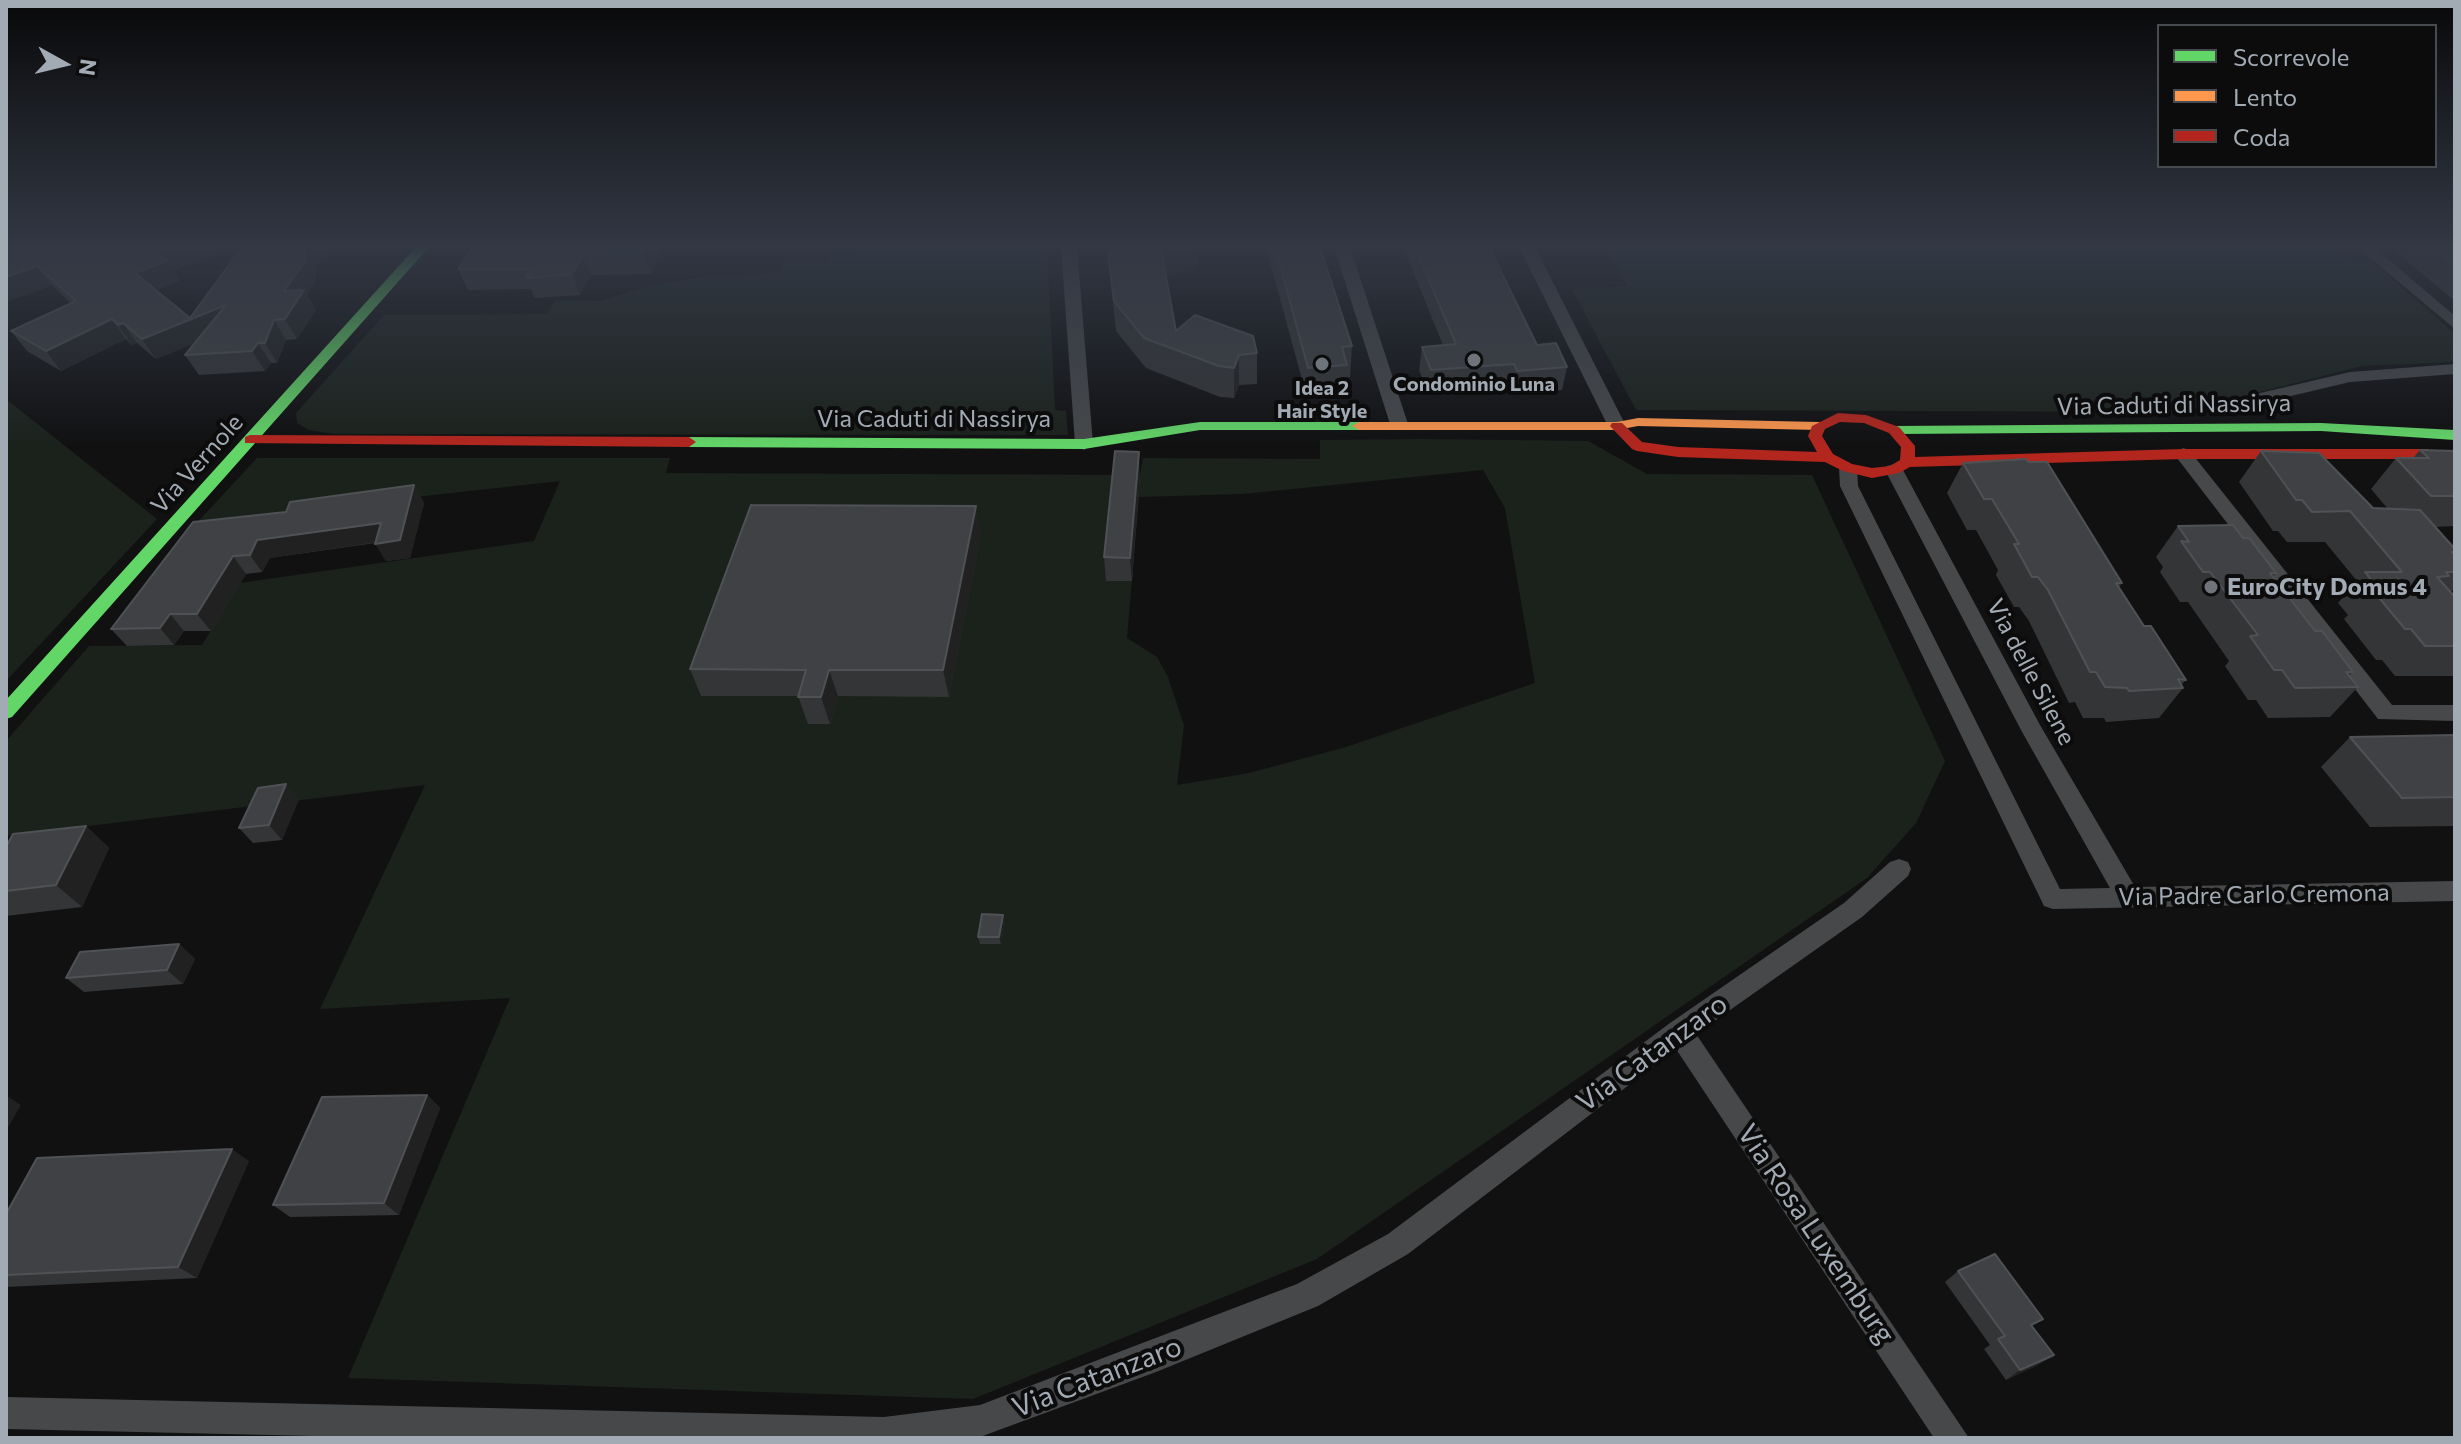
<!DOCTYPE html>
<style>
body{margin:0}
#map{position:relative;width:2461px;height:1444px;overflow:hidden;background:#111112;font-family:Commissioner,sans-serif}
canvas{display:block}
.frame{position:absolute;inset:0;border:8px solid #a2aab3;pointer-events:none}
.legend{position:absolute;left:2157px;top:24px;width:280px;height:144px;box-sizing:border-box;background:#0c0c0d;border:2px solid #484b4f;margin:0;padding:10px 14px;list-style:none;font-size:24px;color:#a2aab3}
.legend li{display:flex;align-items:center;gap:16px;height:40px}
.legend b{width:40px;border:2px solid #484b4f}
.north{position:absolute;left:24px;top:24px;width:80px;height:80px;-webkit-text-stroke:6px #0c0c0d;paint-order:stroke;rotate:98deg;font-size:22px;font-weight:700;line-height:32px;text-align:center;color:#a2aab3}
.north::after{content:'';display:block;margin:auto;width:28px;height:36px;background:#a2aab3;clip-path:polygon(50% 0,100% 100%,50% 72%,0 100%)}
</style>
<div id="map">
<canvas width="2461" height="1444"></canvas>
<div class="frame"></div>
<ul class="legend">
<li><b style="height:10px;background:#63d668"></b>Scorrevole</li>
<li><b style="height:10px;background:#ff974d"></b>Lento</li>
<li><b style="height:10px;background:#b3261e"></b>Coda</li>
</ul>
<div class="north">N</div>
</div>
<script>
const g = document.querySelector('canvas').getContext('2d');
g.lineJoin = 'round';
function paint(path, color) { g.fillStyle = color; g.fill(path, 'evenodd'); }
const shape = rows => new Path2D(rows.map(r => 'M' + r).join(''));
function strokePath(path, color, width, dash) { g.strokeStyle = color; g.lineWidth = width; g.lineCap = dash ? 'butt' : 'round'; g.setLineDash(dash || []); g.stroke(path); }
function label(font, color, halo, rows, align = 'center') {
  g.font = font + ' Commissioner,sans-serif'; g.lineWidth = 8; g.setLineDash([]); g.textBaseline = 'middle'; g.strokeStyle = halo; g.fillStyle = color; for (const [text, x, y, turn = 0] of rows) {
    g.save(); g.translate(x, y); g.rotate((+turn || 0) * Math.PI / 180); g.textAlign = isNaN(turn) ? turn : align; if (halo) g.strokeText(text, 0, 0); g.fillText(text, 0, 0); g.restore();
  }
}
paint(shape([
 [868,247,1047,247,1055,410,1066,411,1068,435,333,434,309,430,297,423,296,413,384,315,547,314,555,300,599,301,650,286,701,277,780,273,785,262,825,260,840,252],
 [1604,247,2336,247,2343,255,2370,260,2455,334,2455,362,2362,366,2182,412,1636,410,1572,289,1627,286],
 [6,399,157,519,6,681],
 [1423,439,1588,441,1647,474,1812,475,1945,761,1916,823,1867,878,1317,1259,973,1399,348,1378,510,998,320,1009,425,785,6,836,6,741,89,646,202,645,240,583,534,541,560,481,406,498,193,527,257,458,670,458,666,473,1140,475,1143,458,1320,459,1320,440],
 [1483,470,1505,508,1535,683,1346,747,1249,773,1177,785,1184,725,1168,677,1157,657,1127,638,1139,497,1243,494]
]), '#1b221c');
paint(shape([
 [1061,247,1077,247,1093,444,1084,450,1075,444,1061,247],
 [1334,247,1350,247,1408,424,1405,428,1399,429,1390,424,1334,247],
 [1519,247,1535,247,1626,426,1623,430,1611,430,1608,426,1519,247],
 [2357,247,2374,247,2455,316,2455,329,2357,247],
 [2455,364,2455,374,2350,382,2232,410,2223,405,2226,401,2350,372,2455,364],
 [2183,448,2189,450,2392,705,2455,705,2455,721,2378,719,2177,458,2174,454,2183,448],
 [1848,462,1857,468,1858,486,2060,889,2110,888,2021,730,1885,470,1887,466,1894,464,1903,470,2040,725,2135,887,2455,881,2455,901,2053,909,2044,906,1840,486,1839,468,1848,462],
 [1899,859,1908,862,1911,869,1908,876,1862,917,1696,1034,1969,1438,1934,1438,1676,1049,1408,1254,1318,1306,1156,1372,980,1437,402,1438,6,1429,6,1397,884,1417,980,1405,1297,1284,1388,1234,1670,1023,1844,903,1890,862,1899,859]
]), '#46484a');
paint(shape([
 [416,247,429,247,12,717,6,719,6,700,416,247],
 [1200,422,1359,422,1366,426,1359,430,1200,430,1084,449,689,447,682,442,689,437,1084,439,1200,422],
 [2321,423,2455,430,2455,440,2321,431,1894,434,1887,430,1894,426,2321,423]
]), '#63d668');
paint(shape([
 [1638,418,1819,422,1826,426,1819,430,1638,426,1617,430,1359,430,1352,426,1359,422,1617,422,1638,418]
]), '#ff974d');
paint(shape([
 [1838,413,1866,415,1899,427,1915,446,1915,457,2183,449,2428,449,2435,454,2428,459,2183,459,1910,467,1899,473,1872,478,1843,471,1825,462,1678,457,1637,451,1632,449,1610,426,1612,423,1622,423,1642,442,1678,447,1817,452,1808,436,1812,426,1838,413],
 [1840,422,1864,423,1889,433,1901,447,1900,460,1890,466,1872,468,1852,464,1833,454,1822,436,1825,429,1840,422],
 [250,435,689,437,696,442,689,447,245,443,245,437,250,435]
]), '#b3261e');
paint(shape([
 [242,247,351,247,348,249,340,248,315,266,316,280,307,295,316,310,297,339,286,340,277,363,271,363,265,371,199,375,185,355,195,343,156,359,137,343,132,345,126,339,61,371,27,351,11,331,71,303,52,285,6,302,6,254,173,271,180,281,156,290,190,318],
 [473,247,663,247,651,274,591,275,580,295,535,298,531,289,468,290,458,269],
 [1112,247,1198,247,1198,266,1166,277,1176,331,1257,353,1257,384,1239,385,1234,398,1220,397,1146,368,1116,331,1108,256],
 [1266,247,1320,247,1352,346,1350,377,1346,377,1345,395,1307,398],
 [1403,247,1489,247,1537,345,1567,367,1562,390,1512,394,1510,387,1428,393,1419,370,1422,347,1443,345],
 [2390,247,2455,247,2455,301],
 [2420,450,2455,451,2455,526,2435,527,2455,549,2455,588,2451,592,2455,597,2455,676,2395,676,2382,660,2376,660,2344,619,2348,615,2338,603,2357,581,2325,542,2287,542,2278,531,2273,531,2239,482,2261,451,2373,508,2388,509,2371,489,2396,458,2413,458],
 [1963,463,2122,583,2119,587,2144,626,2186,680,2181,685,2183,688,2159,718,2106,722,2104,718,2083,718,2075,702,2069,703,2029,621,2019,607,2014,607,1996,575,1998,570,1976,530,1967,530,1947,493],
 [1140,475,1132,581,1106,581,1104,557],
 [414,485,424,503,410,558,386,561,375,543,270,558,262,572,246,574,211,631,184,631,174,645,127,646,111,629,286,512],
 [2178,526,2243,538,2276,573,2273,577,2315,631,2353,672,2349,676,2358,687,2330,717,2268,718,2256,700,2248,700,2225,666,2229,661,2188,602,2180,602,2160,572,2163,567,2156,557],
 [981,533,949,697,838,696,830,724,808,724,798,696,701,696,690,669],
 [2455,735,2455,826,2370,827,2321,767,2350,737],
 [299,799,282,840,253,843,239,828],
 [86,826,109,848,82,907,6,916,6,847],
 [1005,922,1001,944,980,944,978,937],
 [179,944,195,959,183,984,84,992,66,978],
 [427,1095,440,1108,399,1215,290,1217,273,1205],
 [249,1161,197,1278,6,1287,6,1214],
 [1958,1271,2033,1327,2054,1355,2038,1365,2006,1380,1984,1349,1990,1345,1945,1282]
]), '#343536');
paint(shape([
 [173,247,235,247,173,271,180,281,149,293,135,273,156,253],
 [304,247,339,247,340,248,315,266,316,280,307,295,316,310,297,339,285,319,284,291],
 [646,247,663,247,651,274,643,253],
 [1167,247,1198,247,1198,266,1162,279,1161,249],
 [583,255,591,275,580,295,572,274],
 [37,266,52,285,6,302,6,277],
 [226,305,238,325,156,359,142,339],
 [112,319,126,339,61,371,46,351],
 [274,320,286,340,277,363,265,343],
 [123,323,137,343,132,345,118,325],
 [258,343,271,363,265,371,252,351],
 [1239,355,1239,385,1234,398,1234,368],
 [1139,452,1140,475,1132,581,1130,558],
 [414,485,424,503,410,558,386,561,375,544],
 [976,506,981,533,949,697,943,670],
 [381,523,391,540,270,558,262,572,250,555,257,540],
 [233,556,246,574,211,631,197,614],
 [170,614,184,631,174,645,160,628],
 [829,670,838,696,830,724,821,697],
 [286,784,299,799,282,840,269,825],
 [86,826,109,848,82,907,56,885],
 [1003,915,1005,922,1001,944,999,937],
 [179,944,195,959,183,984,167,970],
 [6,1095,21,1105,6,1131],
 [427,1095,440,1108,399,1215,384,1203],
 [232,1149,249,1161,197,1278,178,1267],
 [2054,1355,2038,1365,2006,1380,2020,1370]
]), '#212122');
const building = shape([
 [24,247,173,247,156,253,167,261,135,273,190,318,242,247,304,247,305,261,284,291,304,290,285,319,274,320,265,343,258,343,252,351,185,355,226,305,142,339,123,323,118,325,112,319,46,351,11,331,76,301,37,266,6,277,6,254,24,247],
 [473,247,646,247,643,253,583,255,572,274,526,278,532,269,458,269,473,247],
 [1112,247,1167,247,1161,249,1176,331,1195,315,1253,336,1257,353,1239,355,1234,368,1219,366,1144,338,1114,301,1108,256,1112,247],
 [1275,247,1320,247,1352,346,1342,347,1347,365,1308,368,1275,247],
 [1415,247,1489,247,1537,345,1556,343,1567,367,1517,371,1514,364,1431,370,1422,347,1456,344,1415,247],
 [2432,247,2455,247,2455,265,2432,247],
 [2420,450,2455,451,2455,496,2431,496,2396,458,2429,458,2420,450],
 [1115,451,1139,452,1130,558,1104,557,1115,451],
 [2261,451,2319,453,2373,508,2420,510,2455,549,2455,552,2452,552,2455,555,2455,572,2446,572,2449,576,2437,577,2455,597,2455,646,2425,646,2411,629,2405,629,2371,588,2378,588,2365,572,2402,572,2350,511,2312,512,2302,500,2296,500,2261,451],
 [2026,459,2028,462,2047,462,2122,583,2116,583,2144,626,2151,626,2186,680,2178,679,2183,688,2129,691,2127,688,2105,687,2096,672,2090,672,2048,590,2038,577,2032,577,2014,544,2019,544,1992,499,1984,499,1963,463,2026,459],
 [414,485,400,540,375,544,381,523,257,540,250,555,233,556,197,614,170,614,160,628,111,629,193,522,286,512,290,502,414,485],
 [751,505,976,506,943,670,829,670,821,697,798,697,806,670,690,669,751,505],
 [2233,525,2243,538,2249,538,2276,573,2270,573,2315,631,2322,631,2353,672,2346,672,2358,687,2295,688,2282,670,2274,670,2250,636,2258,635,2210,572,2203,572,2181,541,2189,542,2178,526,2233,525],
 [2455,735,2455,797,2402,798,2350,737,2455,735],
 [286,784,269,825,239,828,258,788,286,784],
 [86,826,56,885,6,891,6,847,13,834,86,826],
 [982,914,1003,915,999,937,978,937,982,914],
 [179,944,167,970,66,978,80,952,179,944],
 [427,1095,384,1203,273,1205,322,1097,427,1095],
 [232,1149,178,1267,6,1275,6,1214,37,1158,232,1149],
 [1995,1254,2043,1319,2031,1325,2054,1355,2020,1370,1998,1339,2005,1336,1958,1271,1995,1254]
]);
paint(building, '#404144');
strokePath(building, '#4f5255', 2);
const sky = g.createLinearGradient(0, 0, 0, 449);
sky.addColorStop(0, '#09090a');
sky.addColorStop(0.55, '#323844');
sky.addColorStop(1, '#32384400');
g.fillStyle = sky;
g.fillRect(0, 0, 2461, 449);
for (const [x, y, r, color] of [
 [1474,360,8,"#6f747b"],
 [1322,364,8,"#6f747b"],
 [2211,587,8,"#6f747b"]
]) { const dot = new Path2D(); dot.arc(x, y, r, 0, 2 * Math.PI); g.fillStyle = color; g.fill(dot); strokePath(dot, '#0c0c0d', 3); }
label('bold 20px', '#a2aab3', '#0c0c0d', [
 ["Condominio Luna",1474,384],
 ["Idea 2",1322,388],
 ["Hair Style",1322,411]
]);
label('24px', '#a2aab3', '#0c0c0d', [
 ["Via Caduti di Nassirya",2174,405,-1],
 ["Via Caduti di Nassirya",934,419],
 ["Via Vernole",197,464,-48],
 ["Via delle Silene",2031,672,62],
 ["Via Padre Carlo Cremona",2254,895,-1]
]);
label('bold 24px', '#a2aab3', '#0c0c0d', [
 ["EuroCity Domus 4",2227,587]
], 'left');
label('28px', '#a2aab3', '#0c0c0d', [
 ["Via Catanzaro",1652,1053,-36],
 ["Via Rosa Luxemburg",1816,1234,56],
 ["Via Catanzaro",1097,1377,-21]
]);
</script>
